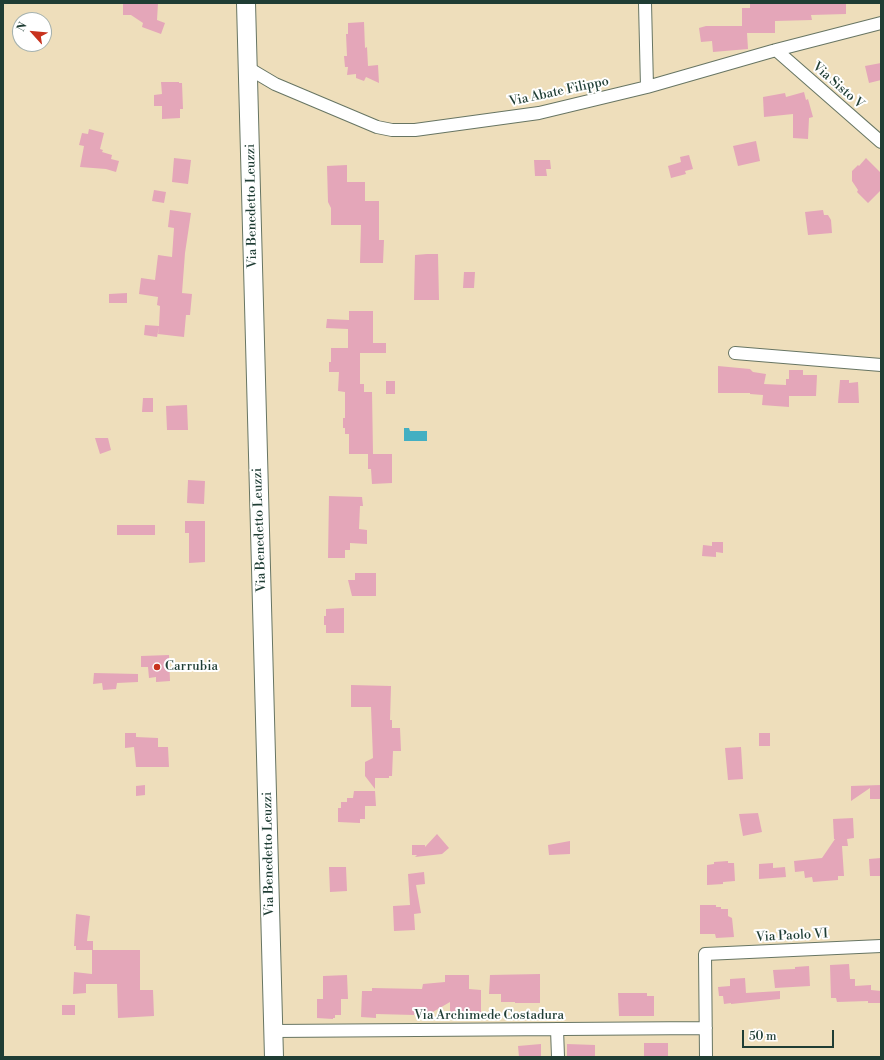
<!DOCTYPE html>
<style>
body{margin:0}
#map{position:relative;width:884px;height:1060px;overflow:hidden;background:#eedebb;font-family:"Libre Bodoni",serif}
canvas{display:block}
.frame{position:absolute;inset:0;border:4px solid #1f3d34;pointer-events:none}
.north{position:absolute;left:12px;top:12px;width:40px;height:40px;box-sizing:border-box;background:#fff;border:1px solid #a5b1ae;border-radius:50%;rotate:297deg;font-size:11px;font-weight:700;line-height:16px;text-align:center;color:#1f3d34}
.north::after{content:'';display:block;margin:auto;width:14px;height:18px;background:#c8321e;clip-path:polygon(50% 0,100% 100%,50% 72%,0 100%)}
.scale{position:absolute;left:742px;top:1030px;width:92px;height:18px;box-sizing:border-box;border:2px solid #1f3d34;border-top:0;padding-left:5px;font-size:12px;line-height:14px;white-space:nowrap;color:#1f3d34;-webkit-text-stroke:3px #fff;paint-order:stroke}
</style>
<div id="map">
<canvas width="884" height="1060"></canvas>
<div class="frame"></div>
<div class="north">N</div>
<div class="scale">50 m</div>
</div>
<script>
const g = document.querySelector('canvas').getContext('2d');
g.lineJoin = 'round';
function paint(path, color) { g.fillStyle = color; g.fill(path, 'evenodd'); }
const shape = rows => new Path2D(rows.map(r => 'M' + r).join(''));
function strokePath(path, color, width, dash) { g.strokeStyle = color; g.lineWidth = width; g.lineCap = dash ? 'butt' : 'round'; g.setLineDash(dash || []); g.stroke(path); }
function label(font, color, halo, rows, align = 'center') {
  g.font = font + ' "Libre Bodoni",serif'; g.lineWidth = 4; g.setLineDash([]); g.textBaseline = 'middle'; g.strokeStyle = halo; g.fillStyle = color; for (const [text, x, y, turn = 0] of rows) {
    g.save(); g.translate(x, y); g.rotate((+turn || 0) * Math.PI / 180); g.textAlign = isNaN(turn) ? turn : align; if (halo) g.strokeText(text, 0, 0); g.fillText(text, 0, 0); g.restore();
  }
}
paint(shape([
 [404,428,409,428,410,431,427,431,427,441,404,441]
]), '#43afc2');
paint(shape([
 [123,3,158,3,157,20,165,23,161,34,142,27,143,23,131,15,123,15],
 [781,3,846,3,846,14,811,15,812,20,775,21,775,33,747,33,748,49,713,52,712,41,701,42,699,28,706,26,742,26,742,8,750,8,750,4],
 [364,22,365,48,367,47,368,66,378,65,379,83,366,77,364,81,356,78,356,74,347,75,348,67,345,67,344,56,347,56,346,34,348,34,348,23],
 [881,63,881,80,869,83,865,66],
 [161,82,179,82,179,83,182,83,183,109,180,109,180,118,162,119,162,106,154,106,154,95,162,94],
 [804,92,806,100,808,99,813,117,809,118,808,139,793,138,793,114,764,117,763,97,785,93,786,97],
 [89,129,104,133,100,149,103,150,102,152,112,155,111,159,119,161,116,172,106,169,80,167,84,146,79,145,82,133,88,134],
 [756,141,760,161,738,166,733,146],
 [689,155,693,169,685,171,686,174,671,178,668,166,681,162,680,157],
 [174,158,191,160,188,184,172,182],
 [866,158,881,173,881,190,868,203,857,192,858,190,852,181,852,171,858,165,859,166],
 [534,160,550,160,551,169,546,169,547,176,535,176],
 [347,165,347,182,365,182,365,201,379,201,379,240,384,240,383,263,360,263,361,225,331,225,331,208,328,202,327,166],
 [154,190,166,192,164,203,152,201],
 [170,210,191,213,185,253,182,293,192,294,190,315,186,315,184,337,158,334,159,327,157,337,144,335,145,325,159,326,160,306,157,305,158,297,139,294,141,278,155,280,158,255,172,257,174,228,168,227],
 [823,210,824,215,828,215,831,220,832,233,808,235,805,212],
 [427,254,438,254,439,300,414,300,415,255],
 [464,272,475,272,474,288,463,288],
 [127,293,127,303,109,303,109,294],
 [349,311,373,311,373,343,386,343,386,353,360,353,360,384,364,384,364,392,372,392,373,454,392,454,392,483,372,484,371,469,368,469,368,454,349,454,349,434,345,434,345,428,343,428,343,418,345,418,345,392,338,391,339,372,329,372,329,362,331,362,331,348,348,348,348,329,326,328,327,319,349,320],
 [718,366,750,369,753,372,766,374,764,384,786,385,786,379,789,379,789,370,803,370,803,375,817,375,816,396,789,396,789,407,762,405,763,395,750,394,750,393,718,393],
 [840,380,849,380,849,383,858,382,859,403,838,403],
 [386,381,395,381,395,394,386,394],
 [143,398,153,398,153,412,142,412],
 [187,405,188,430,167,430,166,406],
 [95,438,108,438,111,450,100,454],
 [188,480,205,481,204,504,187,503],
 [329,496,362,497,363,506,360,506,359,529,367,530,367,544,350,543,350,550,345,550,345,558,328,558],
 [185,521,205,521,205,562,189,563,189,533,185,533],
 [117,525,155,525,155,535,117,535],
 [712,542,723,542,723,553,716,552,716,557,702,556,703,545,712,546],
 [355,573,376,573,376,596,352,596,348,580,355,580],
 [344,608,344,633,326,633,326,625,324,625,324,616,326,616,326,609],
 [169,655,170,681,156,682,156,677,149,678,148,667,141,667,141,656],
 [94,673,138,674,138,682,117,683,116,689,103,690,102,683,93,684],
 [351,685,391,686,390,720,392,720,392,728,400,728,401,751,393,751,392,776,389,776,389,778,375,778,375,789,365,776,365,762,373,758,371,707,351,707],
 [125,733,136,733,136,737,158,738,158,747,168,747,169,767,136,767,134,747,125,748],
 [759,733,770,733,770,746,759,746],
 [741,747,743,779,728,780,725,748],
 [145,785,145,795,136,796,136,786],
 [881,785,881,799,870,799,870,788,851,801,851,786],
 [354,791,375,791,376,806,365,806,365,819,360,819,360,823,338,822,338,808,341,808,341,802,347,802,347,798,353,798],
 [758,813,762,832,743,836,739,814],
 [853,818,854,838,847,839,848,846,842,846,844,876,838,876,838,880,813,882,812,877,805,878,804,871,795,872,794,861,822,858,835,839,834,839,833,819],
 [437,834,449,848,442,854,415,857,417,855,412,855,412,845,425,845,425,847],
 [570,841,570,854,549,855,548,845],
 [881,858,881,876,870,876,869,859],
 [728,861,728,863,734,863,735,881,723,882,723,884,707,885,707,865,714,864,714,862],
 [773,863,773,868,785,867,786,877,759,879,759,864],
 [329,867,346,867,347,891,330,892],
 [424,872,425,884,416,885,421,913,414,914,415,930,394,931,393,906,410,905,408,874],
 [700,905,716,905,716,907,721,907,721,909,728,909,728,916,732,918,734,937,716,938,715,934,700,934],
 [76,914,90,916,87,941,93,941,93,950,140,950,140,990,153,990,154,1016,118,1018,117,984,86,984,86,993,73,994,74,972,92,974,92,950,76,950,76,946,74,946],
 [849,964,850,979,855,979,855,986,871,985,871,990,881,991,881,1003,868,1003,868,1001,837,1002,836,998,831,998,830,965],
 [809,966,810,986,775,988,773,970,795,969,795,967],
 [540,974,540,1003,515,1003,515,1002,501,1002,501,994,489,994,490,975],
 [347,975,348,999,341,999,341,1015,335,1015,335,1018,333,1018,333,1019,317,1018,317,999,323,999,323,976],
 [445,975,469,975,469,989,481,990,481,1015,450,1014,450,1002,431,1013,414,1014,414,1015,376,1014,376,1018,361,1017,362,991,372,991,372,988,422,989,423,984,445,982],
 [745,978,746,993,780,991,780,999,731,1004,731,1003,724,1004,723,996,719,996,718,987,730,986,730,979],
 [618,993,647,993,647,996,654,996,654,1016,619,1016],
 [62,1005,75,1005,75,1015,62,1015],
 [644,1043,668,1043,668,1057,644,1057],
 [541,1044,541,1057,519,1057,518,1046],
 [567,1044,595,1045,595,1057,567,1057]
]), '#e4a6b9');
const street = shape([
 [645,3,647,87],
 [776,50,881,142],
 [248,68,275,84,377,127,392,130,415,130,539,113,647,87,776,50,881,23],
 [735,353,881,365],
 [557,1029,558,1057],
 [273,1031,706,1028],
 [706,1057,705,954,881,946]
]);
const secondary = shape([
 [246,3,274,1057]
]);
strokePath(street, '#677563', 14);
strokePath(secondary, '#677563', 20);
strokePath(street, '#fff', 12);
strokePath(secondary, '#fff', 18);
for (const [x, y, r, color] of [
 [157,667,4,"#c8321e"]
]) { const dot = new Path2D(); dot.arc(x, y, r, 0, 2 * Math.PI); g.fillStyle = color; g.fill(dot); strokePath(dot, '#fff', 1.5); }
label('13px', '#1f3d34', '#fff', [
 ["Via Sisto V",838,86,41],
 ["Via Abate Filippo",559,92,-12],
 ["Via Benedetto Leuzzi",252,206,-91],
 ["Via Benedetto Leuzzi",260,530,-92],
 ["Via Benedetto Leuzzi",269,854,-91],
 ["Via Paolo VI",792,936,-3],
 ["Via Archimede Costadura",489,1016]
]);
label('13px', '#1f3d34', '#fff', [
 ["Carrubia",165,667]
], 'left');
</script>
